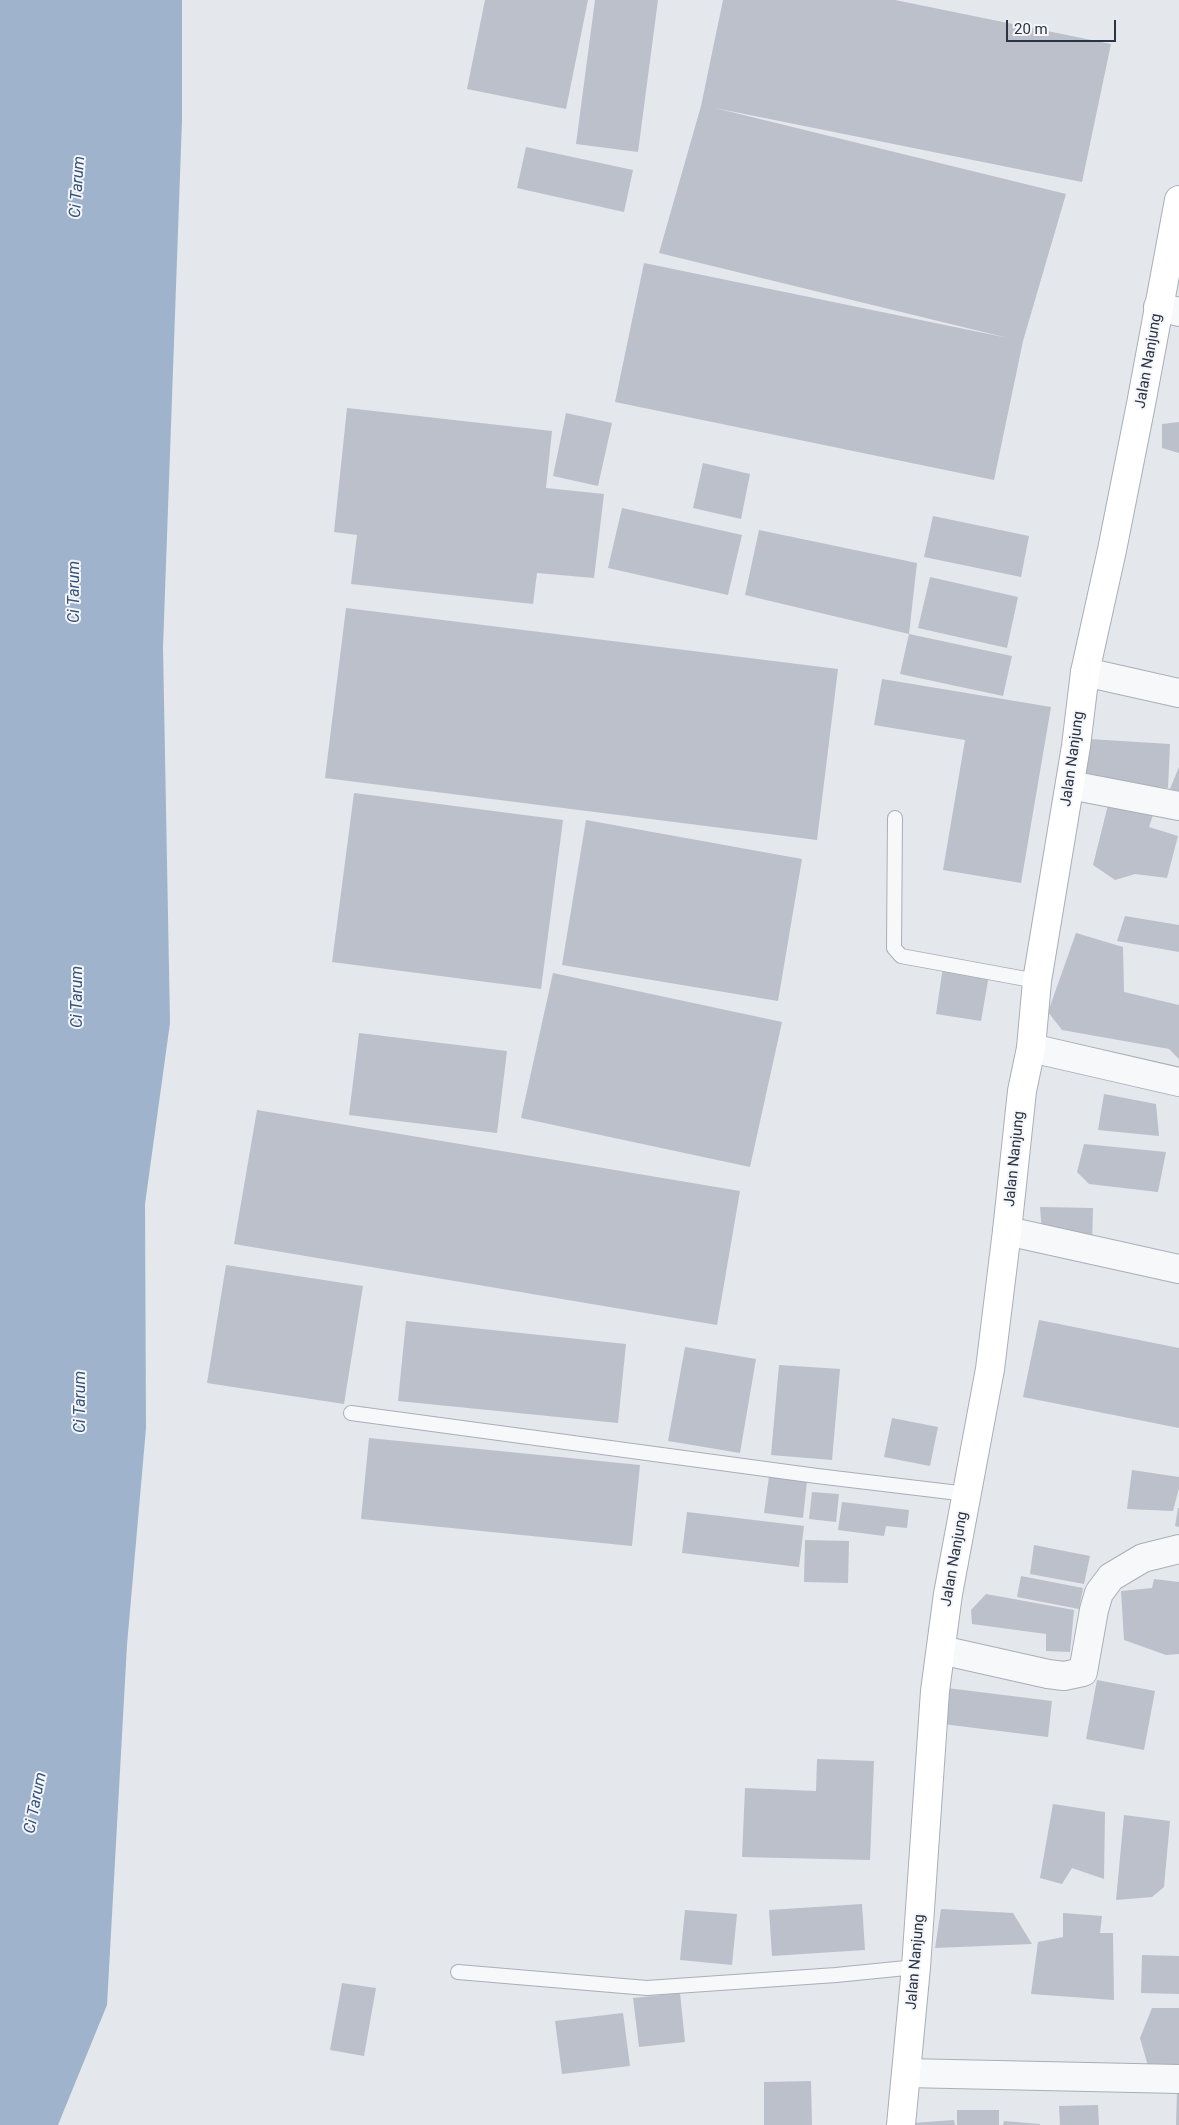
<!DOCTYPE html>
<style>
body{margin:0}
#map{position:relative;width:1179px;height:2125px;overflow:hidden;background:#e4e7ec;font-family:Roboto,sans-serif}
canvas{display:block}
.scale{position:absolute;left:1006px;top:20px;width:110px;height:22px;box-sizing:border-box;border:2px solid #2b3445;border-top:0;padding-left:6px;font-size:15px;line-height:18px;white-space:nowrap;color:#2b3445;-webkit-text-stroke:4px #f4f6f9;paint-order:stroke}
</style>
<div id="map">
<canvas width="1179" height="2125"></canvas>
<div class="scale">20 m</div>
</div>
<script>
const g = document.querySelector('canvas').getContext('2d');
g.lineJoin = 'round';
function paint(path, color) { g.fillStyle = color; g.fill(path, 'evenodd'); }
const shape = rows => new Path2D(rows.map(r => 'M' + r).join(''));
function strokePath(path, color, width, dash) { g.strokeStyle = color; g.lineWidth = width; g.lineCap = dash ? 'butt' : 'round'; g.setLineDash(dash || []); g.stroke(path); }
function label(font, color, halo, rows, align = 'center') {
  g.font = font + ' Roboto,sans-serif'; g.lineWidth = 4; g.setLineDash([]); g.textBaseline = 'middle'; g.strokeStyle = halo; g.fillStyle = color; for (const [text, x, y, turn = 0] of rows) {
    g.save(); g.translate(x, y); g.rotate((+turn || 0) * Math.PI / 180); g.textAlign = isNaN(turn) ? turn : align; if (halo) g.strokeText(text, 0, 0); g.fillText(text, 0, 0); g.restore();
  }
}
paint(shape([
 [0,0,182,0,182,120,163,647,170,1023,145,1204,146,1428,127,1645,107,2005,58,2125,0,2125]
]), '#9fb4cc');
paint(shape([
 [485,0,588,0,566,109,467,89],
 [595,0,658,0,638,152,576,144],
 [723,0,895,0,1111,44,1082,182,715,108,1066,194,1023,341,994,480,615,402,644,263,1008,338,659,253,701,106],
 [526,147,633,170,624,212,517,188],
 [347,408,552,431,546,488,604,494,594,578,537,573,533,604,351,584,357,535,334,532],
 [566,413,612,423,598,486,553,476],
 [1179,422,1179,453,1162,448,1162,424],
 [703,463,750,474,741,519,693,508],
 [622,508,742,535,728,595,608,568],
 [933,516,1029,536,1021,577,924,557],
 [759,530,917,563,909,634,745,595],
 [930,577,1018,597,1007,648,918,628],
 [346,608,838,669,817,840,325,778],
 [909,634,1012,656,1003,696,900,674],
 [882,679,1051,707,1021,883,943,870,965,740,874,725],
 [1089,739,1170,744,1168,788,1105,785,1105,777,1086,776],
 [1179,767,1179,791,1170,789],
 [354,793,563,820,541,989,332,962],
 [1108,805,1154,812,1149,827,1178,836,1167,878,1135,874,1115,880,1093,865],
 [586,820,802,859,778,1001,562,965],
 [1125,916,1179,925,1179,952,1117,941],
 [1076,933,1123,947,1124,992,1179,1005,1179,1059,1169,1049,1062,1030,1048,1012],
 [943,967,989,975,981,1021,936,1014],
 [553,973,782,1022,750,1167,521,1118],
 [359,1033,507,1051,497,1133,349,1115],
 [1104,1094,1156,1104,1159,1136,1098,1130],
 [257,1110,740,1191,717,1325,234,1244],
 [1084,1144,1166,1152,1158,1192,1089,1184,1077,1172],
 [1040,1207,1093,1208,1092,1245,1042,1233],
 [226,1265,363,1286,344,1404,207,1383],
 [1039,1320,1179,1348,1179,1428,1023,1397],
 [406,1321,626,1344,618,1423,398,1401],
 [685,1347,756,1359,740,1453,668,1441],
 [779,1365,840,1369,832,1460,771,1455],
 [892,1418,938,1427,930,1466,884,1457],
 [369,1438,640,1465,632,1546,361,1519],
 [1132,1470,1179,1477,1179,1488,1173,1511,1127,1509],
 [769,1476,807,1481,803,1518,764,1513],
 [812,1492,839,1494,836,1522,809,1519],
 [842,1502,909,1510,907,1528,886,1526,884,1536,838,1530],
 [1178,1508,1179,1508,1179,1527,1175,1526],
 [687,1512,804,1526,799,1567,682,1553],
 [805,1540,849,1541,848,1583,804,1582],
 [1034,1545,1090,1556,1084,1584,1030,1574],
 [1021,1576,1083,1588,1079,1609,1017,1597],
 [1154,1579,1179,1582,1179,1654,1166,1655,1124,1640,1121,1591,1152,1588],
 [986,1594,1074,1610,1070,1652,1046,1651,1046,1634,972,1624,971,1610],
 [1097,1680,1155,1691,1144,1750,1086,1739],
 [947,1688,1052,1701,1048,1737,943,1724],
 [817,1759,874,1761,870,1860,742,1857,745,1788,816,1791],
 [1053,1804,1105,1812,1104,1879,1072,1868,1062,1884,1040,1878],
 [1124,1815,1170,1821,1164,1887,1152,1897,1116,1900],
 [862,1904,865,1950,772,1956,769,1910],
 [941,1909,1013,1913,1032,1944,935,1948],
 [685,1910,737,1914,732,1965,680,1960],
 [1063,1913,1102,1916,1100,1933,1113,1933,1114,2000,1031,1994,1038,1942,1063,1937],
 [1142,1955,1179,1956,1179,1994,1141,1993],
 [342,1983,376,1988,364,2056,330,2050],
 [680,1993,685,2042,639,2047,633,1998],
 [1152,2008,1179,2008,1179,2072,1150,2073,1140,2038],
 [623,2013,630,2066,562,2074,555,2021],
 [811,2081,812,2125,764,2125,764,2082],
 [1177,2091,1179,2091,1179,2125,1176,2125],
 [1098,2105,1099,2125,1060,2125,1059,2106],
 [957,2110,999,2110,999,2125,957,2125],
 [954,2120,955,2125,913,2125,913,2123],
 [1004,2121,1040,2124,1040,2125,1003,2125]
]), '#bbc0ca');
const lane = shape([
 [895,818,894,948,901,956,1037,981],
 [351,1413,817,1476,967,1494],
 [458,1972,647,1988,836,1975,916,1967]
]);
const street = shape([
 [1158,307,1179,312],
 [1085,672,1179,693],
 [1070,785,1179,806],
 [1031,1048,1179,1082],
 [1007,1231,1179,1269],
 [941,1650,1048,1674,1064,1676,1083,1672,1094,1610,1099,1593,1111,1577,1143,1558,1179,1549],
 [906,2073,1179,2079]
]);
const secondary = shape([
 [901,2125,916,1967,935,1691,948,1594,990,1369,1007,1231,1022,1091,1031,1048,1037,981,1076,746,1085,672,1112,550,1141,404,1179,200]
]);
strokePath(lane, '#a9aeb7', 16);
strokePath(street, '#a9aeb7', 30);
strokePath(secondary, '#a9aeb7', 30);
strokePath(lane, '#f7f8fa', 14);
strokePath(street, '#f7f8fa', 28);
strokePath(secondary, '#fff', 28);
label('15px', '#2b3445', '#f4f6f9', [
 ["Jalan Nanjung",1149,361,-80],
 ["Jalan Nanjung",1073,759,-82],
 ["Jalan Nanjung",1015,1159,-84],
 ["Jalan Nanjung",955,1559,-80],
 ["Jalan Nanjung",916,1962,-85]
]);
label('italic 16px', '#34527a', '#f4f6f9', [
 ["Ci Tarum",78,187,-86],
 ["Ci Tarum",75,592,-90],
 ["Ci Tarum",78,997,-90],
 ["Ci Tarum",81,1402,-90],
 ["Ci Tarum",36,1803,-79]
]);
</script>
